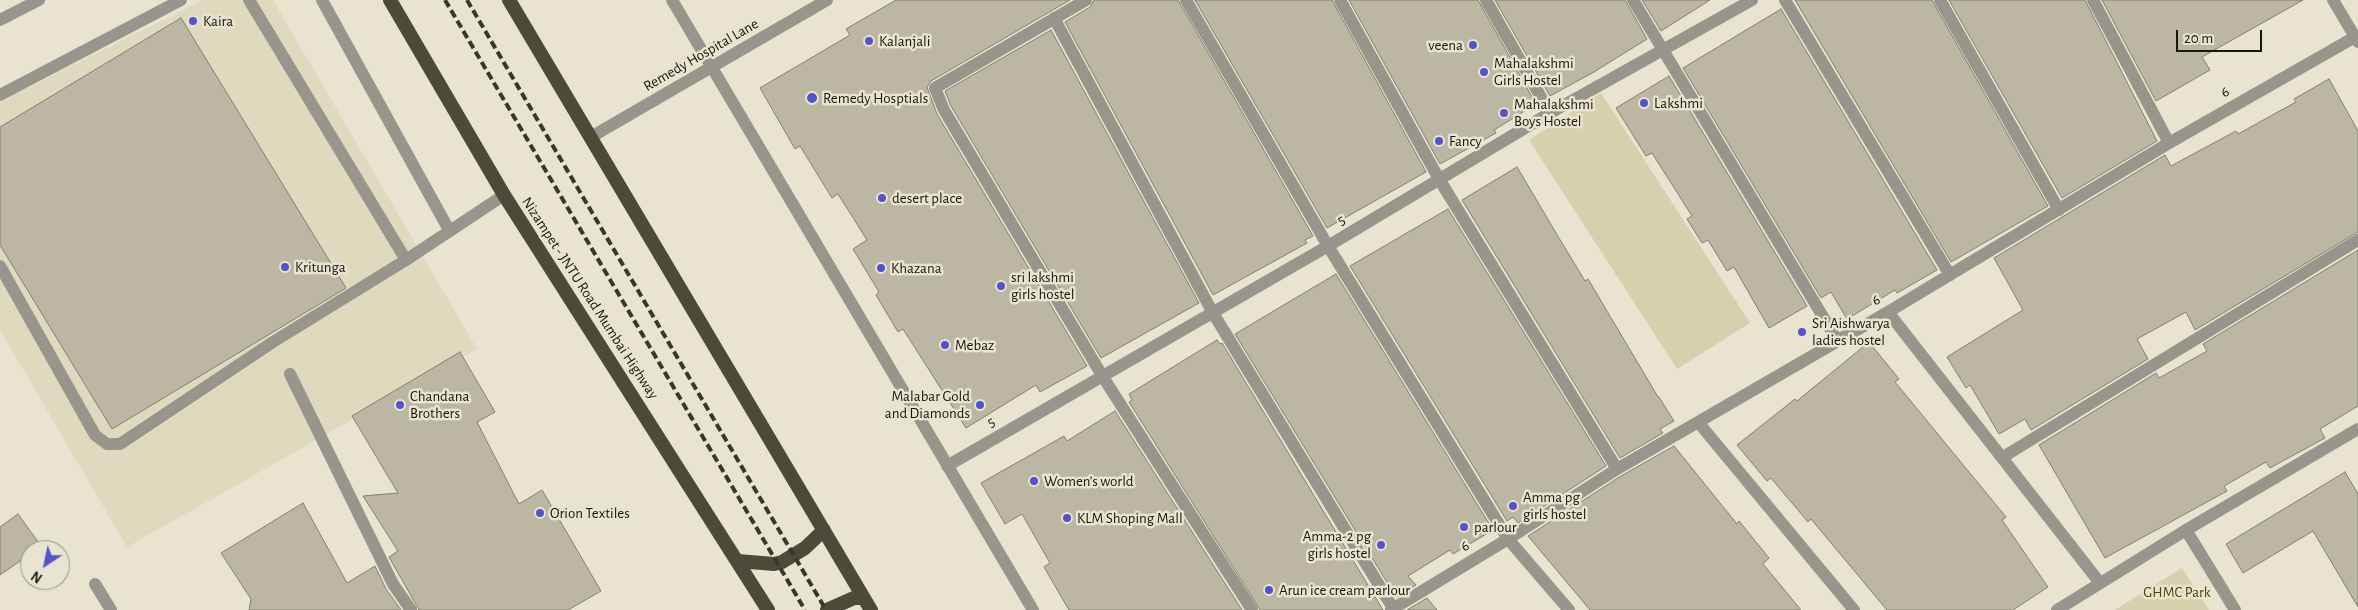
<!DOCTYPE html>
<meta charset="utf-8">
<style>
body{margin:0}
#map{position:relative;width:2358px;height:610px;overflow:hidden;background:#e8e4cf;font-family:"Alegreya Sans",sans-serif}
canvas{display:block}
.north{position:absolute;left:20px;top:540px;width:50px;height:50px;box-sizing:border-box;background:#e8e4cf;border:1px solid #949282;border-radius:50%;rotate:214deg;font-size:14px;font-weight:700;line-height:20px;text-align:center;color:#17160f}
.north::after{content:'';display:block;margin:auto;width:18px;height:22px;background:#5453cb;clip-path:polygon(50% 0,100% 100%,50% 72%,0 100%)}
.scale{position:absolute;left:2176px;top:30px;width:86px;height:22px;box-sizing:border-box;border:2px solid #17160f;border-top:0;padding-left:6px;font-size:15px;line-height:18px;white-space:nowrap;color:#17160f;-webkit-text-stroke:4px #e8e4cf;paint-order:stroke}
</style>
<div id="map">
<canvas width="2358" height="610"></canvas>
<div class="north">N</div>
<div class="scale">20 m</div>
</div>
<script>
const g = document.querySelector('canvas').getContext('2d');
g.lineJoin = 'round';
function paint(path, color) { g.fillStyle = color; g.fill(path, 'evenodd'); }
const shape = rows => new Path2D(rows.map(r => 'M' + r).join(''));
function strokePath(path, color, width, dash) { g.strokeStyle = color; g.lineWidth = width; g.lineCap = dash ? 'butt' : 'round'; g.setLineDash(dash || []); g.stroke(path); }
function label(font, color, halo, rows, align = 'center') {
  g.font = font + ' "Alegreya Sans",sans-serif'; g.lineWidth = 5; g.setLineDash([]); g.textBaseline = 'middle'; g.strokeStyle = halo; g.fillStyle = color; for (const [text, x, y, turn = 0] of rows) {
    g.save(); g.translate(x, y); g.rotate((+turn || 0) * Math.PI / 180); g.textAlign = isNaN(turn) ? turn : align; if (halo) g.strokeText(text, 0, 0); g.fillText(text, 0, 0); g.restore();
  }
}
paint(shape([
 [203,0,273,0,477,349,127,547,0,330,0,102]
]), '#dfd9bd');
paint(shape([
 [1601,93,1750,323,1677,369,1529,140],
 [2182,568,2209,610,2115,610]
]), '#d6d0ac');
const building = shape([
 [896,0,1070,0,931,81,927,87,937,114,1087,366,1040,392,1036,385,966,428,903,329,898,332,876,295,879,292,853,249,867,240,838,194,832,198,800,146,795,149,760,88,850,35,846,29,896,0],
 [1094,0,1178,0,1313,236,1305,240,1307,243,1213,295,1065,22,1090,7,1094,0],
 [1195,0,1332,0,1426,172,1327,228,1195,0],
 [1349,0,1478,0,1536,104,1494,130,1496,133,1440,164,1349,0],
 [1495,0,1625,0,1647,39,1594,72,1550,96,1495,0],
 [1642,0,1710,0,1661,31,1642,0],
 [1795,0,1932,0,2048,206,1951,262,1795,0],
 [1949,0,2085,0,2157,141,2062,198,1949,0],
 [2102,0,2303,0,2202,57,2210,70,2156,101,2102,0],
 [1781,9,1937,270,1897,293,1895,290,1847,319,1831,292,1821,298,1683,68,1781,9],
 [181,18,346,288,112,429,0,245,0,127,181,18],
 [1051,30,1199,303,1101,358,951,106,945,91,1051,30],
 [1669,76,1807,306,1769,328,1734,267,1727,271,1708,240,1702,243,1687,219,1692,216,1652,153,1646,156,1616,108,1669,76],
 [2329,79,2358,131,2358,232,2195,330,2186,312,2137,339,2148,359,2031,430,2025,419,1999,434,1970,385,1966,388,1947,357,2023,310,1994,258,2165,155,2171,166,2236,131,2238,134,2296,102,2294,99,2329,79],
 [1517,167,1559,238,1585,281,1588,279,1658,397,1659,397,1674,421,1660,429,1663,433,1620,458,1462,200,1517,167],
 [1448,209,1606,466,1518,523,1513,517,1507,521,1350,266,1448,209],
 [2358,250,2358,406,2320,429,2325,438,2270,468,2266,462,2224,486,2227,491,2105,558,2039,445,2156,373,2159,378,2207,351,2203,344,2358,250],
 [1336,274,1493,530,1453,554,1450,550,1408,576,1416,585,1396,597,1235,334,1336,274],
 [1217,340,1220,344,1222,343,1383,610,1260,610,1129,402,1132,400,1129,394,1217,340],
 [1869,342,1899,379,1895,382,2006,517,2002,520,2048,587,2013,610,1887,610,1811,519,1808,522,1771,478,1767,481,1737,445,1795,399,1797,401,1869,342],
 [460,352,495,412,477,422,519,504,542,490,601,591,568,610,419,610,389,557,398,551,363,496,398,493,352,416,460,352],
 [1115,411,1242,610,1069,610,1044,567,1050,563,1022,514,1005,524,981,483,1064,436,1067,441,1115,411],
 [1674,446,1737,524,1739,521,1769,558,1763,564,1801,610,1590,610,1528,536,1621,476,1674,446],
 [2345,472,2358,494,2358,607,2313,531,2243,573,2226,544,2345,472],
 [303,503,347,583,375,566,386,589,401,610,249,610,251,599,221,553,303,503],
 [18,514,41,546,35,550,30,550,30,554,0,575,0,527,18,514],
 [1427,598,1437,610,1407,610,1427,598]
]);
paint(building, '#bbb7a3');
strokePath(building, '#83806d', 1);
strokePath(shape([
 [249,0,406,260,504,195],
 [322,0,449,230],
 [0,95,181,0],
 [0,266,95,435,107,444,120,444,273,342,406,260]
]), '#97958c', 12);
strokePath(shape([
 [672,0,1033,610],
 [1086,0,935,88,944,110,1103,377,1252,610],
 [1186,0,1328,246,1508,539,1569,610],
 [1340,0,1439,179,1617,469],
 [1486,0,1550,113],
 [1633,0,1837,340,1845,336],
 [1785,0,1950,275],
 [1940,0,2059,210],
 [2093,0,2169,143],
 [2333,0,2358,42],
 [1054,18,1213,313,1393,608],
 [591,137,827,0],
 [1882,315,1888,312,2100,583],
 [290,374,393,584,411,610],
 [1698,422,1854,610],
 [2003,457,2358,240],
 [947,466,1328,246,1550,113,1752,0],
 [2186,530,2235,610],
 [95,584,111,610],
 [1391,610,1508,539,1617,469,1888,312,2169,143,2355,37],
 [2057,610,2186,530,2358,429]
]), '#97958c', 12);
strokePath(shape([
 [0,20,39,0]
]), '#97958c', 12);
strokePath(shape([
 [390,0,504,195,768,610],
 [509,0,871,610],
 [738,561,774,564,782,562,805,548,824,530],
 [827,610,854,598,863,598]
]), '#4d4a3a', 14);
strokePath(shape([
 [445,0,805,610],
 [467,0,826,610]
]), '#38372e', 4, [8, 4]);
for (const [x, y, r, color] of [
 [193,21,5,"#5453cb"],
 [869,41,5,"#5453cb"],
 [1473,45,5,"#5453cb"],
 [1484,72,5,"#5453cb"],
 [812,98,6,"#5453cb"],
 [1644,103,5,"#5453cb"],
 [1504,113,5,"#5453cb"],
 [1439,141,5,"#5453cb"],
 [882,198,5,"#5453cb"],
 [285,267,5,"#5453cb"],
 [881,268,5,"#5453cb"],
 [1001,286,5,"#5453cb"],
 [1802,332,5,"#5453cb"],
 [945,345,5,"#5453cb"],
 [400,405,5,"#5453cb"],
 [980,405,5,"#5453cb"],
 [1034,481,5,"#5453cb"],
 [1513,506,5,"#5453cb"],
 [540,513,5,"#5453cb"],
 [1067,518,5,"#5453cb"],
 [1464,527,5,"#5453cb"],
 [1381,545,5,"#5453cb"],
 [1269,590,5,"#5453cb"]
]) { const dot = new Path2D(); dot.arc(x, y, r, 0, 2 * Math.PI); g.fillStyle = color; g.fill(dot); strokePath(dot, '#e8e4cf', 2); }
label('15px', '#17160f', '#e8e4cf', [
 ["Kaira",203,21],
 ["Kalanjali",879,41],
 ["veena",1463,45,"right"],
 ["Mahalakshmi",1494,63],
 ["Girls Hostel",1494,80],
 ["Remedy Hosptials",823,98],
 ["Lakshmi",1654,103],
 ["Mahalakshmi",1514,104],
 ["Boys Hostel",1514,121],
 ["Fancy",1449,141],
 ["desert place",892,198],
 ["Kritunga",295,267],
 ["Khazana",891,268],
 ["sri lakshmi",1011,277],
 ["girls hostel",1011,294],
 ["Sri Aishwarya",1812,323],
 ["ladies hostel",1812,340],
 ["Mebaz",955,345],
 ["Chandana",410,396],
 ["Brothers",410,413],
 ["Malabar Gold",970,396,"right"],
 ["and Diamonds",970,413,"right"],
 ["Women’s world",1044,481],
 ["Amma pg",1523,497],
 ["girls hostel",1523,514],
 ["Orion Textiles",550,513],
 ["KLM Shoping Mall",1077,518],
 ["parlour",1474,527],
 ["Amma-2 pg",1371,536,"right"],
 ["girls hostel",1371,553,"right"],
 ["Arun ice cream parlour",1279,590]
], 'left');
label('15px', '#17160f', '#e8e4cf', [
 ["Remedy Hospital Lane",701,55,-30],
 ["6",2225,92,-30],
 ["5",1341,220,-31],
 ["Nizampet - JNTU Road Mumbai Highway",590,298,57],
 ["6",1876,300,-30],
 ["5",991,422,-30],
 ["6",1465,546,-31]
]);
label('15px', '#4c4209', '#e8e4cf', [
 ["GHMC Park",2177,592]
]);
</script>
